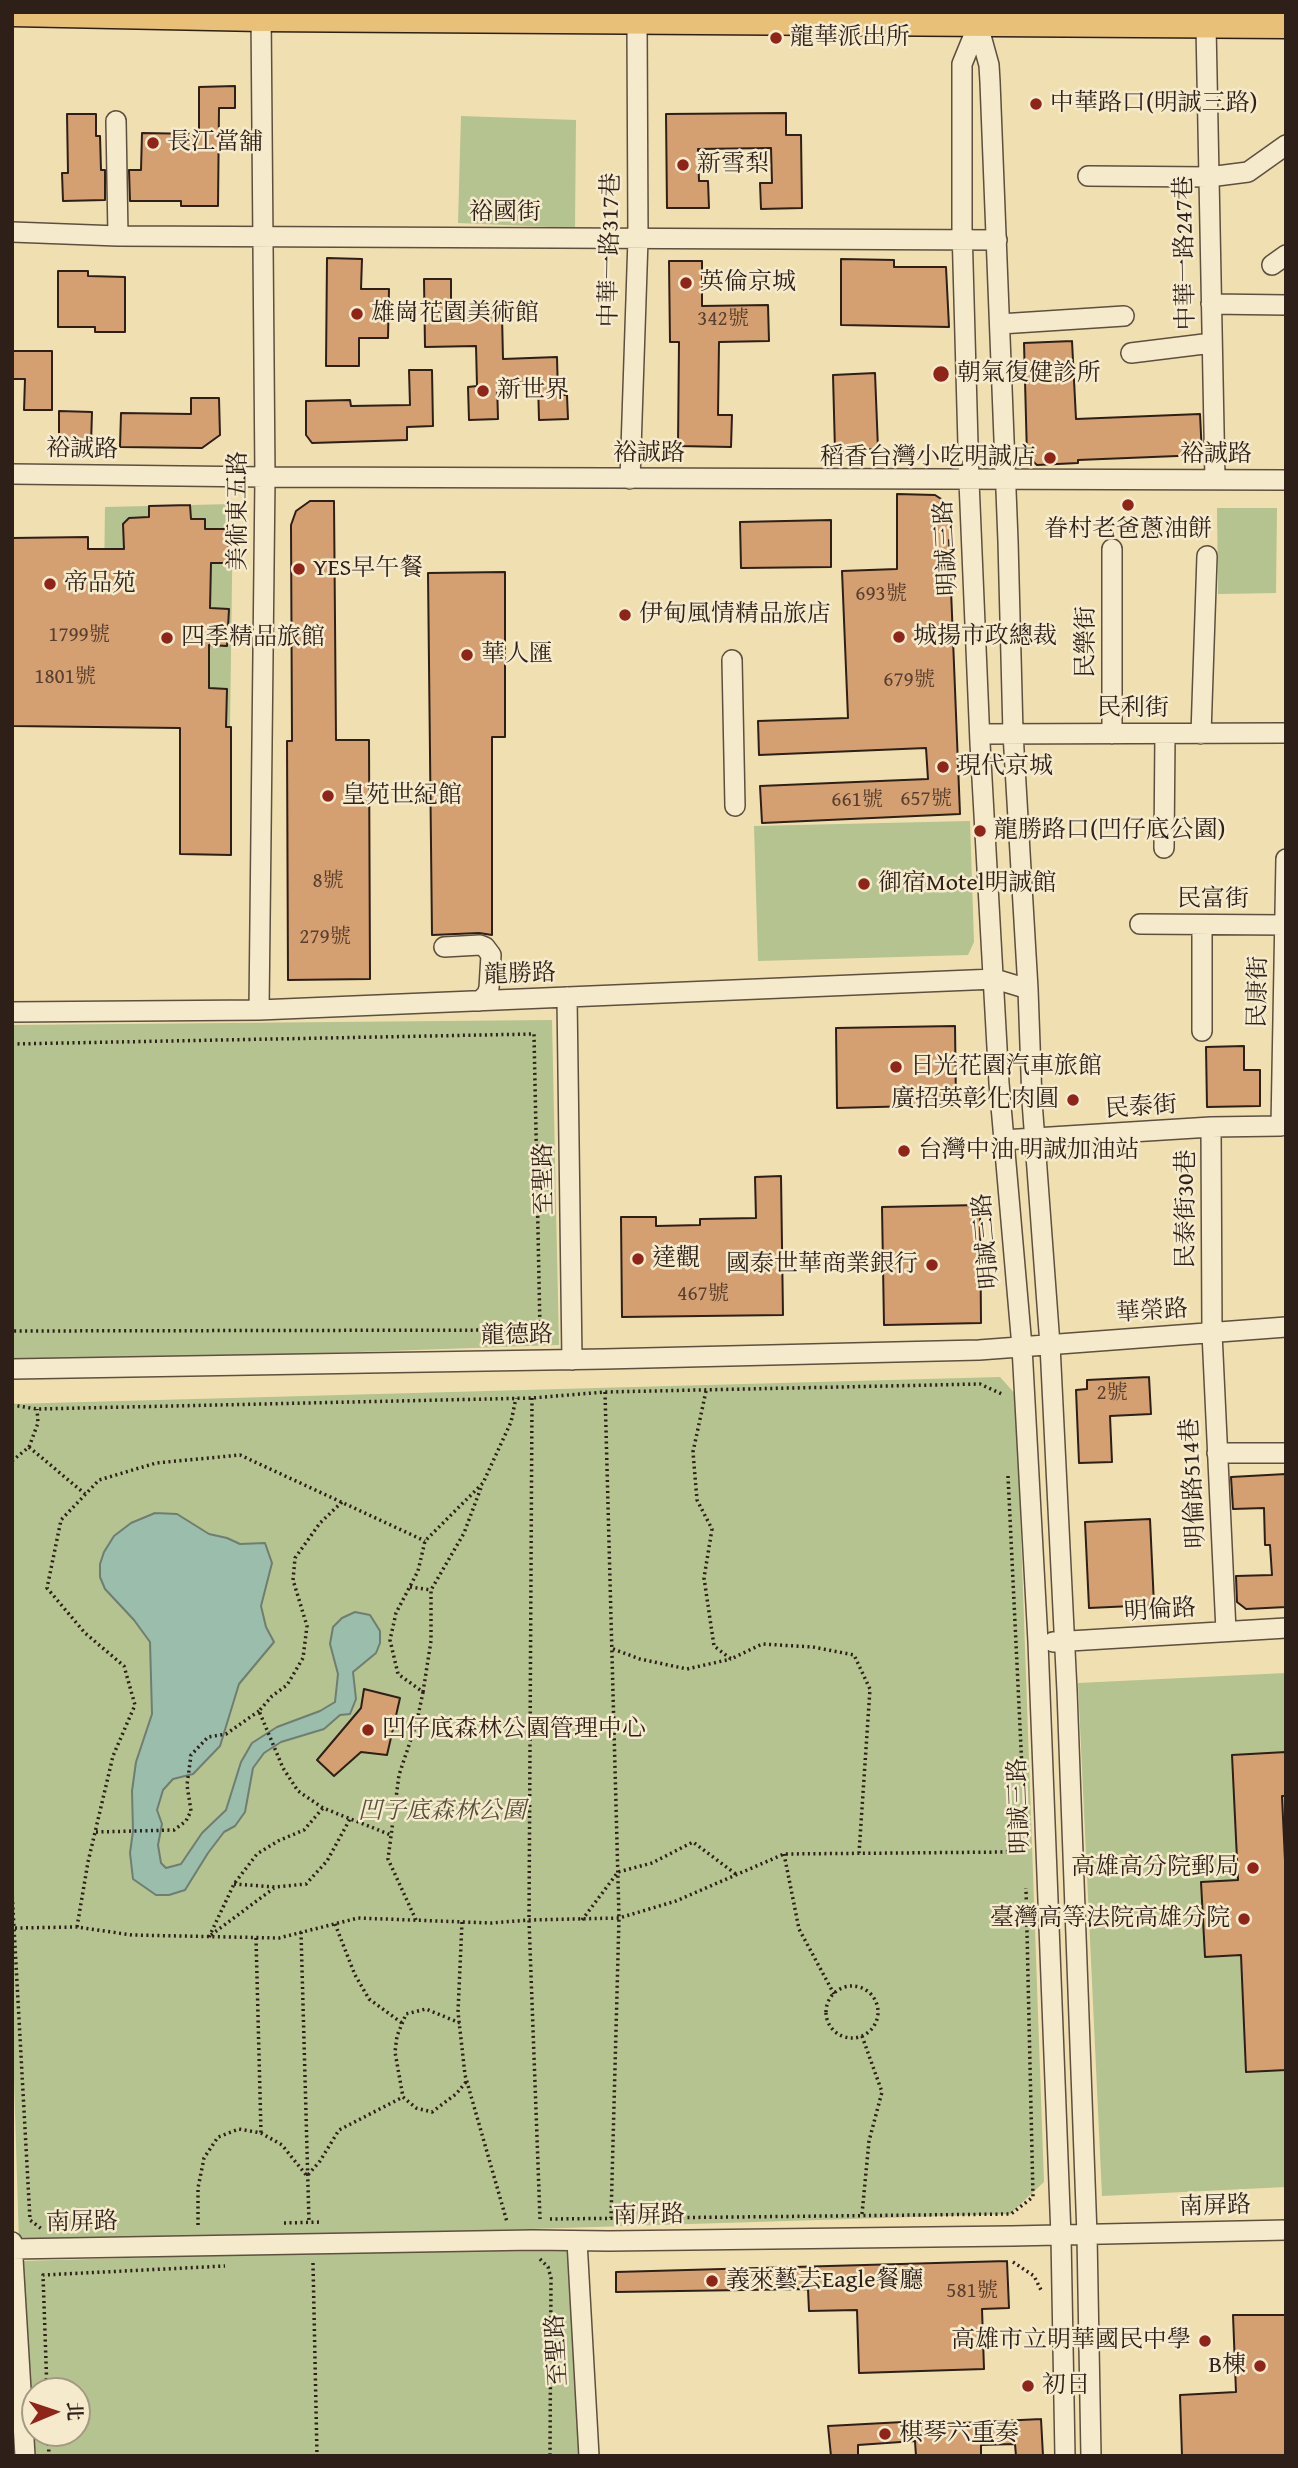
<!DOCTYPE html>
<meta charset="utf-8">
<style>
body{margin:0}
#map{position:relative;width:1298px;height:2468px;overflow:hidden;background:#f0dfb1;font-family:"Gentium Book Plus","Noto Serif TC",serif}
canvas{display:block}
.frame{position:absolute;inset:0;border:14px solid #2e1f19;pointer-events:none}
.north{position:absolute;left:21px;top:2377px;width:70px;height:70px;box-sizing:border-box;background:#f5eacc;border:2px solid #a59984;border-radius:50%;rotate:88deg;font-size:19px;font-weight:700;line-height:28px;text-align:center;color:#2e1f19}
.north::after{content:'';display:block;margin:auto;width:24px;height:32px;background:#8f2418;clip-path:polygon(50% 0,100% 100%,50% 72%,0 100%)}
</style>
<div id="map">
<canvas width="1298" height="2468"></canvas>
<div class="frame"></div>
<div class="north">北</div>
</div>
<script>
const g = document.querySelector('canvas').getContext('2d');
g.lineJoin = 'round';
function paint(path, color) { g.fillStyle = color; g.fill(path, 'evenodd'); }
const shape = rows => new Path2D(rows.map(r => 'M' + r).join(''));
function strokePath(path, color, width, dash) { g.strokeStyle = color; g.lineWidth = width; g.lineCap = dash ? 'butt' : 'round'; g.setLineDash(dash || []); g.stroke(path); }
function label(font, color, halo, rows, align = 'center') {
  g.font = font + ' "Gentium Book Plus","Noto Serif TC",serif'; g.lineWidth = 5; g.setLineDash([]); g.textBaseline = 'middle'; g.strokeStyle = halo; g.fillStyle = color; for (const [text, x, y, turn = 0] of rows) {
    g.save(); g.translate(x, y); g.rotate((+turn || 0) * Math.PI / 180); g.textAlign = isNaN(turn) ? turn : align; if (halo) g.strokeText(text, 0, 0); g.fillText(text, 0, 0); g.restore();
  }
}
paint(shape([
 [461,116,576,120,575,228,458,223],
 [233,504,230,728,102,727,105,507],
 [1217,508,1277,508,1276,593,1218,594],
 [970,821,974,942,968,955,758,961,754,826],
 [552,1020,559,1345,12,1364,12,1025],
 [1000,1377,1016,1395,1044,2182,1010,2214,19,2245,12,2011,12,1404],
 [1286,1673,1286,2187,1102,2196,1078,1683],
 [576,2245,581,2456,35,2456,22,2261],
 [35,2391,77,2391,77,2433,35,2433]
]), '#b4c38f');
const water = shape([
 [155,1513,177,1514,209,1534,227,1538,240,1544,265,1543,272,1563,261,1606,266,1627,274,1642,239,1684,220,1746,193,1774,173,1779,163,1790,157,1810,162,1824,158,1845,161,1863,166,1868,181,1864,202,1833,226,1810,241,1762,252,1743,277,1727,320,1711,335,1702,338,1674,330,1644,333,1627,342,1618,355,1612,370,1615,380,1631,380,1643,376,1653,353,1672,356,1699,350,1714,340,1715,324,1729,281,1742,264,1753,253,1768,245,1812,235,1826,224,1832,208,1853,185,1890,169,1895,156,1895,133,1879,130,1853,133,1831,132,1791,136,1762,152,1714,150,1642,134,1620,105,1589,100,1577,100,1564,104,1552,114,1536,131,1523,155,1513]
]);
paint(water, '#9abdac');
strokePath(water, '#6f7e71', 2);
const building = shape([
 [235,86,235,108,219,108,218,206,181,206,181,201,130,201,129,170,141,170,142,133,199,134,199,87,235,86],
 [786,113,786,135,801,135,802,208,761,209,760,183,772,183,771,148,698,149,699,181,708,181,709,208,667,208,666,114,786,113],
 [67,114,96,114,96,136,100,136,101,170,105,170,105,200,63,201,62,173,68,173,67,114],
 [327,258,362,259,361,289,389,289,388,338,359,338,359,366,326,366,327,258],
 [841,259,894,260,894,267,946,267,949,327,841,325,841,259],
 [669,261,702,261,702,306,768,305,769,341,719,342,718,415,732,415,731,447,678,446,679,342,670,342,669,261],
 [58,271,88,271,88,276,125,277,125,332,95,332,95,327,58,327,58,271],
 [424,279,451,279,451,315,502,315,503,359,557,357,558,395,567,395,568,419,539,420,538,382,497,383,498,419,469,420,468,387,477,386,476,346,425,347,424,279],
 [1072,341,1076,419,1200,414,1202,455,1078,460,1078,463,1037,465,1027,456,1024,343,1072,341],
 [12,351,52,351,52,410,24,410,25,379,12,379,12,351],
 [409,370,432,370,433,426,407,427,407,440,312,443,306,435,306,401,350,400,351,406,410,405,409,370],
 [875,373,878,449,835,451,833,375,875,373],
 [191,398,219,398,220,435,202,448,120,447,121,413,191,414,191,398],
 [59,411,92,412,91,445,59,444,59,411],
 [897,494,935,495,949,504,952,521,952,540,949,540,960,814,762,823,760,786,928,779,926,748,759,755,758,721,848,718,842,571,897,569,897,494],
 [310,501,334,501,336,740,369,740,370,979,288,980,287,741,292,741,291,525,296,511,310,501],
 [190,505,191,519,205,519,205,529,229,529,228,563,211,563,210,608,229,609,227,646,209,645,209,688,227,689,226,727,231,727,231,855,180,854,180,728,12,726,12,538,88,537,88,549,124,549,123,524,129,518,149,517,149,506,190,505],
 [831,520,831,567,741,568,740,522,831,520],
 [505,572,505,737,492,737,492,935,479,933,432,935,428,573,505,572],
 [955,1026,956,1105,837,1108,836,1028,955,1026],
 [1244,1046,1244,1070,1260,1070,1260,1106,1207,1107,1206,1047,1244,1046],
 [781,1176,783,1315,622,1317,621,1217,656,1217,656,1226,700,1225,700,1219,756,1218,755,1177,781,1176],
 [980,1205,981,1323,884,1325,882,1207,980,1205],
 [1149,1377,1151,1414,1110,1416,1112,1462,1079,1463,1076,1390,1087,1389,1087,1380,1149,1377],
 [1286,1474,1286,1607,1246,1609,1237,1602,1236,1576,1272,1575,1270,1545,1265,1545,1264,1508,1233,1509,1231,1477,1286,1474],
 [1150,1519,1154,1605,1089,1608,1085,1522,1150,1519],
 [364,1689,400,1698,387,1755,361,1752,334,1776,317,1760,361,1708,364,1689],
 [1286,1752,1286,1796,1282,1796,1286,1882,1286,2070,1246,2072,1241,1955,1205,1957,1201,1882,1238,1880,1232,1755,1286,1752],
 [1007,2261,1009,2308,982,2309,984,2369,859,2373,857,2310,809,2311,808,2289,616,2292,616,2272,1007,2261],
 [1233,2315,1286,2315,1286,2456,1182,2456,1180,2395,1236,2392,1233,2315],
 [1041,2419,1043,2456,1016,2456,1015,2444,981,2445,981,2456,916,2456,915,2441,858,2445,858,2456,831,2456,828,2426,941,2420,941,2424,1041,2419]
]);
paint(building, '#d5a071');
strokePath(building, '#2e1f19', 2);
const minor = shape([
 [977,12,978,25,989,65,990,82,1008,541,1013,733,1028,989,1032,1101,1050,1345,1067,1691,1087,2235,1091,2456],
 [978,25,962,64,962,228,969,481,980,743,999,1083,1022,1347,1038,1642,1061,2236,1065,2456],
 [1206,26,1215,480],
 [116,121,118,236],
 [1088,176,1209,177,1248,172,1286,145],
 [12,232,118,236,997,240],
 [1272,265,1286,255],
 [1211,304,1286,305],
 [1000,324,1124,316],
 [1131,353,1212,343],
 [12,474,265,477,1286,480],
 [630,479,638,239,637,22],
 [732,660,735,806],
 [980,734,1286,733],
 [1112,734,1112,549],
 [1201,734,1207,556],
 [1164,848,1165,734],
 [1140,924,1286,925],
 [444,947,480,945,485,947,491,955,489,988,487,994,480,1001],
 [567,997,572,1360],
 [259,1010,265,477,261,12],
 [12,1012,259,1010,995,979,1028,989],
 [1202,1031,1202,925],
 [1211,1127,1212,1333,1226,1631],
 [1003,1140,1211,1127,1281,1126,1286,859],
 [12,1369,604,1359,979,1350,1286,1327],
 [1217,1453,1286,1453],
 [1053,1642,1286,1628],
 [577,2241,589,2456],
 [12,2242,25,2456],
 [12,2249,533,2240,609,2241,1012,2236,1286,2230]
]);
const major = shape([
 [12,14,261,19,1286,26]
]);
strokePath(minor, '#5e4f3f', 22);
strokePath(major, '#2e1f19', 27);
strokePath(shape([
 [12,1044,534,1034,540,1330,12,1331],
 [706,1391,693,1452,697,1500,712,1529,704,1578,714,1646,731,1659,762,1644,813,1647,854,1655,870,1689,859,1853],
 [605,1392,619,1918,611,2218],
 [532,1398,529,1920,540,2219],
 [12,1405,37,1409,532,1398,605,1392,980,1384,1004,1395],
 [29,1447,85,1494],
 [12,1461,29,1447,38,1423,37,1409],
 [1008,1476,1022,1769],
 [342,1502,320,1523,295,1558,293,1580,307,1626,303,1658,287,1685,272,1696,259,1711,283,1768,298,1791,323,1808,391,1835],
 [410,1587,431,1590],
 [613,1649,640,1659,687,1669,731,1659],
 [423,1692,431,1641,431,1590,464,1533,482,1485],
 [96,1832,174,1830,186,1821,191,1811,187,1785,191,1755,208,1737,226,1734,259,1711],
 [784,1854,799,1929,834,1994],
 [234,1884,275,1887,306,1884,327,1861,350,1819],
 [12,1891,30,2220,43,2230],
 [416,1920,388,1859,399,1775,417,1721,423,1692,398,1674,390,1640,396,1613,418,1571,425,1541,483,1483,511,1422,516,1398],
 [582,1920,618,1872,652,1863,693,1842,737,1875],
 [462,1922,458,2012,465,2075,507,2222],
 [335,1924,355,1975,369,1999,402,2023],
 [77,1927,88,1862,113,1756,135,1705,124,1666,85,1633,47,1588,61,1520,99,1480,156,1463,240,1455,425,1541],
 [15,1928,77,1927,132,1935,279,1938,358,1918,491,1923,529,1920,619,1918,676,1901,784,1854,1007,1852,1026,1848],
 [301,1932,309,2222],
 [211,1935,274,1888],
 [209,1937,234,1884,257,1854,278,1841,304,1830,323,1808],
 [256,1938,261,2133],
 '826 2012a26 26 0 1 1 52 0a26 26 0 1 1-52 0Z',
 [460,2023,426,2009,406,2014,397,2036,395,2052,403,2097,416,2108,432,2112,456,2094,466,2082],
 [862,2036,882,2092,869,2141,862,2214],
 [550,2219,1011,2214,1033,2197,1026,1888],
 [284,2223,322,2222],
 [198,2225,198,2188,204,2158,218,2137,239,2129,261,2133,282,2145,307,2176,320,2161,339,2130,403,2097],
 [540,2259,548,2267,551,2278,550,2456],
 [1013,2262,1034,2276,1042,2292],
 [313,2263,317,2456],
 [47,2391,43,2275,225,2266],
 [48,2433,49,2456]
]), '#2e1f19', 3.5, [2, 3.5]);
strokePath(minor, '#f5eacc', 19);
strokePath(major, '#e8c078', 24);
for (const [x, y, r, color] of [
 [776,38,7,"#8f2418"],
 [1036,104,7,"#8f2418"],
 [153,143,7,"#8f2418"],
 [683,165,7,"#8f2418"],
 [686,283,7,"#8f2418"],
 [357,314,7,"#8f2418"],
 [941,374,9,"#8f2418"],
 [483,391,7,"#8f2418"],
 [1050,458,7,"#8f2418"],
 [1128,505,7,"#8f2418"],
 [299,569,7,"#8f2418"],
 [50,584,7,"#8f2418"],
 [625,615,7,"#8f2418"],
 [899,637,7,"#8f2418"],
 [167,638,7,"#8f2418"],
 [467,655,7,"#8f2418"],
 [943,767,7,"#8f2418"],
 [328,796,7,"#8f2418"],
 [980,831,7,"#8f2418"],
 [864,884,7,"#8f2418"],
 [896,1067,7,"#8f2418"],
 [1073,1100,7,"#8f2418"],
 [904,1151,7,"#8f2418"],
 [638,1259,7,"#8f2418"],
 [932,1265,7,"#8f2418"],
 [368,1730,7,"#8f2418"],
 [1253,1868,7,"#8f2418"],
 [1244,1919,7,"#8f2418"],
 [712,2281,7,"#8f2418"],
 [1205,2341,7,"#8f2418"],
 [1260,2366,7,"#8f2418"],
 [1028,2386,7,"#8f2418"],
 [885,2434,7,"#8f2418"]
]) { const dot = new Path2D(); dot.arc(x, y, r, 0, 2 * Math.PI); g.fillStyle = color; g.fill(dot); strokePath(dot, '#f5eacc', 2.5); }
label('21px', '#583f2f', null, [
 ["342號",723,320],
 ["693號",881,595],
 ["1799號",79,636],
 ["1801號",65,678],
 ["679號",909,681],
 ["657號",926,800],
 ["661號",857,801],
 ["8號",328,882],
 ["279號",325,938],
 ["467號",703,1295],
 ["2號",1112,1394],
 ["581號",972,2292]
]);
label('24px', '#2e1f19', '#f5eacc', [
 ["龍華派出所",790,38],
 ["中華路口(明誠三路)",1050,104],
 ["長江當舖",167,143],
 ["新雪梨",697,165],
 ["英倫京城",700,283],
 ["雄崗花園美術館",371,314],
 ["朝氣復健診所",957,374],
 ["新世界",497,391],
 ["稻香台灣小吃明誠店",1036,458,"right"],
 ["眷村老爸蔥油餅",1128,530,"center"],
 ["YES早午餐",313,569],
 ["帝品苑",64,584],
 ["伊甸風情精品旅店",639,615],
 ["城揚市政總裁",913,637],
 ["四季精品旅館",181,638],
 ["華人匯",481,655],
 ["現代京城",957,767],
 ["皇苑世紀館",342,796],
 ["龍勝路口(凹仔底公園)",994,831],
 ["御宿Motel明誠館",878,884],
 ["日光花園汽車旅館",910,1067],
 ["廣招英彰化肉圓",1059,1100,"right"],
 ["台灣中油 明誠加油站",918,1151],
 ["達觀",652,1259],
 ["國泰世華商業銀行",918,1265,"right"],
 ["凹仔底森林公園管理中心",382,1730],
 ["高雄高分院郵局",1239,1868,"right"],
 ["臺灣高等法院高雄分院",1230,1919,"right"],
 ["義來藝去Eagle餐廳",726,2281],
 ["高雄市立明華國民中學",1191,2341,"right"],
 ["B棟",1246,2366,"right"],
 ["初日",1042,2386],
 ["棋琴六重奏",899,2434]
], 'left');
label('24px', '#2e1f19', '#f5eacc', [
 ["裕國街",505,213],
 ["中華一路317巷",611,250,-89],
 ["中華一路247巷",1186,253,-91],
 ["裕誠路",82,450,1],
 ["裕誠路",649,454],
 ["裕誠路",1216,455],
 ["美術東五路",239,511,-90],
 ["明誠三路",947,548,-93],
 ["民樂街",1087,642,-90],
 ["民利街",1133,709],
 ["民富街",1213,900],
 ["龍勝路",520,975,-2],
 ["民康街",1259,992,-89],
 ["民泰街",1141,1108,-4],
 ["至聖路",545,1179,-91],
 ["民泰街30巷",1187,1209,-90],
 ["明誠三路",987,1241,-95],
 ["華榮路",1152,1312,-4],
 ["龍德路",517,1336,-1],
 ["明倫路514巷",1194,1483,-93],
 ["明倫路",1160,1611,-4],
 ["明誠三路",1020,1806,-92],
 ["南屏路",1215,2207,-2],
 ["南屏路",649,2216,-1],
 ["南屏路",82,2223,-1],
 ["至聖路",558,2350,-93]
]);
label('italic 24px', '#56503c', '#f5eacc', [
 ["凹子底森林公園",442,1812]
]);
</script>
